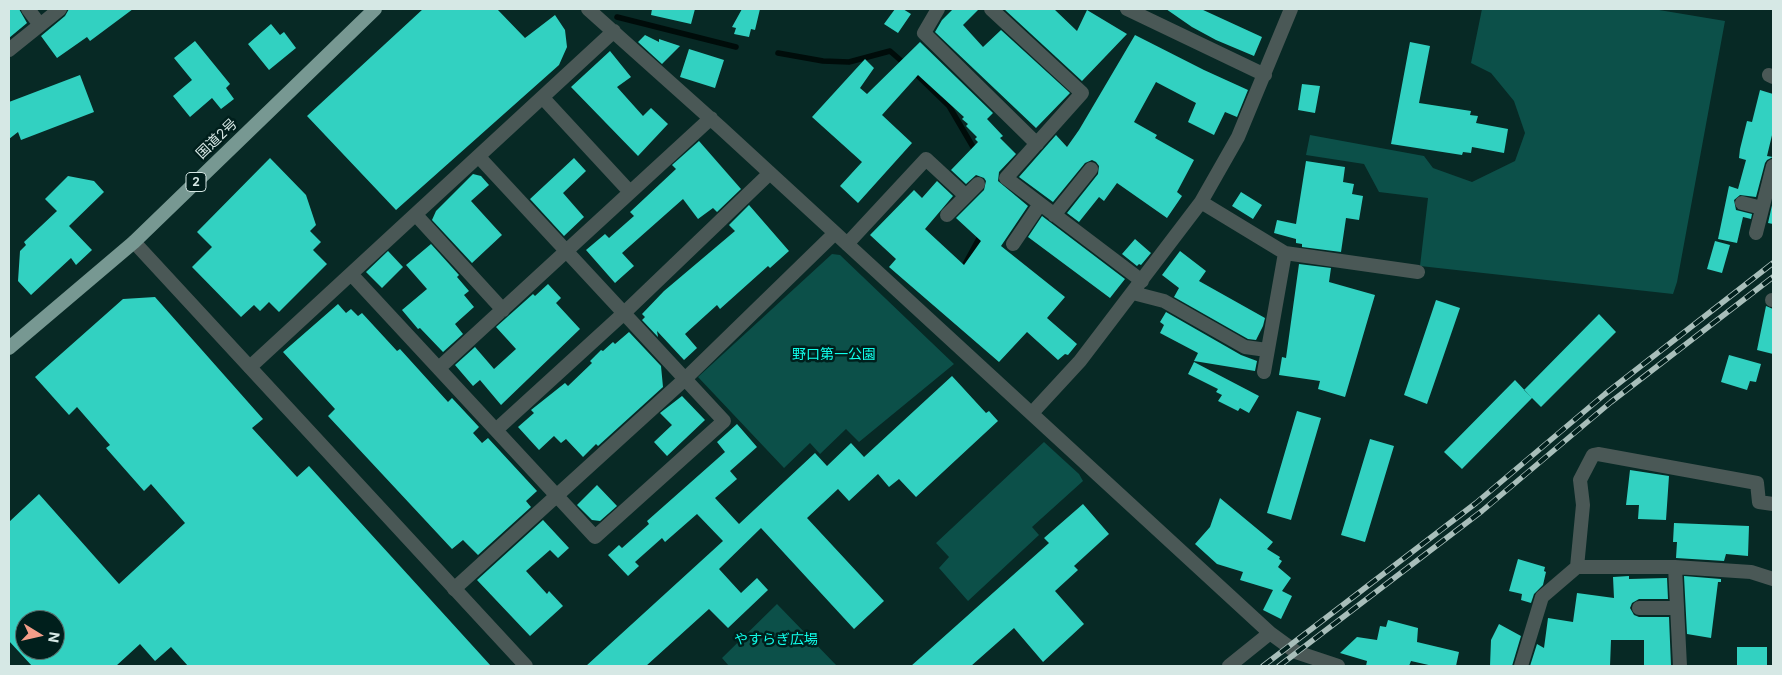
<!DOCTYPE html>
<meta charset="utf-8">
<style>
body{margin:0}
#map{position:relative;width:1782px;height:675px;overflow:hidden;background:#072925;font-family:Inter,sans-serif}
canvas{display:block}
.frame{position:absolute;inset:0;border:10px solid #d6e8e5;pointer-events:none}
.north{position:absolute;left:15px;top:610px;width:50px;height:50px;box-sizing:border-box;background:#001f1c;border:1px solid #566f6c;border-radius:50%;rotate:99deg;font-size:14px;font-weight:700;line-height:20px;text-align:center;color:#d6e8e5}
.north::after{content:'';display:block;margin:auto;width:18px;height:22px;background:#f49e89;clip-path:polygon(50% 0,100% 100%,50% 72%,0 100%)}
</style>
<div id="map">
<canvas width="1782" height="675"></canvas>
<div class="frame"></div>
<div class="north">N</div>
</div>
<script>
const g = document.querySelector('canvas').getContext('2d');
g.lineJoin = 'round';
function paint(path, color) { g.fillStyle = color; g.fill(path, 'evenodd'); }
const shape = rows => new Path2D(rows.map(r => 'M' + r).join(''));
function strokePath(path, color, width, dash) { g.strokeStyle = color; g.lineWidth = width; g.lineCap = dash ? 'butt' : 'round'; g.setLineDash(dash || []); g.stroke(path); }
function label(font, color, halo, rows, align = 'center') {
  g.font = font + ' Inter,"Noto Sans JP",sans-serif'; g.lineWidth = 5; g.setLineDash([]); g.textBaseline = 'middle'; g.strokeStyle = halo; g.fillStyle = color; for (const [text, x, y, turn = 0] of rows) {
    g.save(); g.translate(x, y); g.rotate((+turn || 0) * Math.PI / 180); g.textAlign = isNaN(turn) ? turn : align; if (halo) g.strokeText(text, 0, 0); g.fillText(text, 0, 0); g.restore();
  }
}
paint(shape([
 [1482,9,1653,9,1725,21,1677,282,1673,294,1420,266,1428,198,1379,192,1364,164,1306,155,1310,135,1424,156,1433,168,1472,182,1515,161,1525,133,1514,101,1491,73,1471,63],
 [832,254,840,255,954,364,859,442,846,429,820,454,810,443,784,468,698,377],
 [1044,442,1079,474,1083,481,1032,527,1039,535,968,601,939,568,949,557,936,543],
 [777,604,837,666,729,666,722,658]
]), '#0c5049');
strokePath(shape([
 [617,17,736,47],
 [778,53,823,61,849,62,890,51,906,65],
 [913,71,949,106,976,152],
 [964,266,982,233]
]), '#000c0a', 5.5);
paint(shape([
 [9,9,19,9,27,23,9,38],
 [69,9,133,9,90,41,87,37,57,58,41,36,65,16],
 [423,9,497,9,525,38,555,15,565,30,567,47,559,65,396,210,307,116],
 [652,9,695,9,691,24,651,15],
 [742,9,760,9,755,30,751,29,749,37,734,34,736,28,732,27],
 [895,9,903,9,911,14,898,33,884,24],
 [953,9,979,9,963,25,983,47,1001,30,1070,93,1036,128,935,32,942,20],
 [1004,9,1054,9,1077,31,1087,10,1127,34,1082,81],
 [1166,9,1201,9,1262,37,1254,56,1216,40,1192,27],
 [271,24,280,35,284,32,296,48,269,70,248,44],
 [645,35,659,42,659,39,680,46,662,64,638,42],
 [1135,35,1204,70,1248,90,1237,117,1225,112,1214,135,1188,122,1196,103,1156,82,1134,122,1157,135,1155,138,1194,160,1177,192,1182,196,1167,218,1117,183,1104,201,1099,197,1079,222,1067,213,1098,174,1099,166,1096,162,1092,160,1085,163,1053,202,1019,177,1056,135,1067,147,1079,130],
 [195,41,230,84,226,88,234,99,221,109,212,98,190,117,173,96,192,80,174,58],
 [920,42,993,113,987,119,1003,136,1000,138,1016,154,999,172,998,181,1028,206,1001,246,1065,297,1047,318,1077,344,1068,355,1065,354,1058,360,1027,332,999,362,889,267,896,259,870,235,914,190,922,198,937,181,953,196,925,229,964,265,981,241,956,218,984,190,986,181,984,178,976,175,966,184,951,170,978,142,975,139,977,137,966,126,968,124,962,119,964,117,918,75,882,115,912,143,858,203,840,186,862,162,812,117,865,59,874,68,860,88,867,94],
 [1410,42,1430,46,1419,103,1471,111,1470,115,1478,116,1476,123,1508,129,1504,153,1472,147,1471,153,1463,152,1462,155,1391,144],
 [689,49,724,60,715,88,680,77],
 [610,51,631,77,617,87,643,116,651,108,668,124,638,156,571,87],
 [80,75,94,112,21,140,18,132,9,139,9,102],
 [1302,84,1320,86,1315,113,1298,110],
 [1760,90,1773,94,1773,131,1767,156,1773,157,1767,160,1765,163,1756,197,1740,195,1734,200,1736,210,1752,214,1751,219,1743,217,1737,243,1718,239,1729,186,1738,189,1746,160,1739,158,1740,149,1747,121,1752,122],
 [699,141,741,189,717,212,713,208,698,219,683,199,622,253,634,266,615,283,586,250,605,234,609,238,634,216,630,212,676,169,672,165],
 [270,158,306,195,316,225,310,231,321,242,313,250,327,264,279,312,269,302,260,311,254,305,241,317,192,267,212,247,197,232],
 [574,158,586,171,563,193,584,217,564,236,530,199],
 [1306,161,1345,167,1343,182,1354,184,1352,194,1363,196,1359,220,1346,218,1341,252,1302,247,1302,244,1296,243,1296,239,1274,233,1277,220,1296,224],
 [473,174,481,176,489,185,471,201,502,235,472,263,432,220,436,211],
 [68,176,94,181,104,192,69,226,92,250,76,265,71,258,31,295,18,281,20,251,26,245,24,242,57,211,45,199],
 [1241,192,1262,205,1253,219,1232,206],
 [1773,201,1773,224,1768,223],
 [749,205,789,251,770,268,768,266,720,309,717,305,685,334,697,348,684,360,657,331,658,337,642,320,645,317,642,314,664,291,735,231,729,225],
 [1042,216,1125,279,1110,298,1028,237],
 [1135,239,1151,253,1141,265,1139,264,1137,266,1122,254],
 [1715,241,1730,245,1722,273,1707,269],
 [431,244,459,275,457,277,469,291,464,295,474,307,455,324,463,334,443,352,420,328,418,329,402,310,427,289,406,265],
 [388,251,403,267,382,288,366,272],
 [1180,251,1206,271,1199,281,1265,318,1263,326,1256,340,1248,339,1174,297,1179,288,1162,275],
 [1299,264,1331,268,1329,282,1375,295,1345,397,1318,389,1320,381,1279,375,1282,357,1286,358],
 [548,284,561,298,556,303,580,329,501,405,480,380,473,386,455,365,475,347,494,369,516,349,496,327,533,294,535,296],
 [155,297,263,419,252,428,297,477,309,466,491,666,188,666,171,647,155,661,140,644,116,666,32,666,9,641,9,522,39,494,119,584,185,523,151,484,144,491,106,448,110,445,77,407,69,415,35,377,123,299],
 [25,620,55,620,55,650,25,650],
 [1436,300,1460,308,1427,404,1404,395],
 [338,304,346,313,351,309,358,316,362,313,397,351,400,349,448,402,452,398,479,427,473,433,482,443,488,438,537,491,526,501,531,507,478,555,463,540,452,549,328,416,335,409,283,352],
 [1766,306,1773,309,1773,354,1757,350],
 [1166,312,1241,355,1257,361,1255,371,1194,361,1198,353,1160,333,1164,325,1160,322],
 [1599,314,1616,332,1541,407,1524,390],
 [629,332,661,366,663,387,598,446,596,444,583,457,566,439,561,443,554,436,539,450,518,427,534,413,531,410,565,383,568,386,592,363,590,361,601,350,603,351,613,342,615,344],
 [1729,355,1761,364,1756,382,1750,381,1747,390,1721,382],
 [1194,362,1259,396,1249,413,1240,408,1238,411,1218,401,1222,395,1216,392,1218,389,1188,374],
 [952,376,986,413,989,411,998,421,916,497,899,479,889,487,878,474,849,501,838,489,807,518,884,601,854,629,761,528,719,569,741,593,757,578,768,590,728,628,709,609,646,666,586,666,723,541,697,514,665,542,662,538,635,562,639,566,628,576,608,555,619,545,622,548,649,524,647,521,725,452,717,442,737,424,757,447,730,471,737,479,715,498,739,524,815,453,827,466,851,443,864,457],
 [1515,380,1532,398,1462,469,1444,452],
 [682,396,705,420,667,456,654,442,672,425,660,413],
 [1297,411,1321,418,1291,520,1267,513],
 [1370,439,1394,446,1365,542,1341,535],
 [1630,470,1669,476,1666,520,1638,519,1639,505,1626,505],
 [597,485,617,506,600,521,592,520,577,505],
 [1220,498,1273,542,1267,549,1280,557,1279,559,1282,561,1278,567,1291,578,1282,591,1292,596,1281,619,1263,610,1273,590,1240,580,1243,572,1217,564,1195,544,1210,527],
 [1083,504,1109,534,1074,566,1078,570,1055,591,1084,624,1043,662,1014,628,971,666,911,666,1049,543,1044,538],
 [543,520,569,548,558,558,550,550,526,571,547,594,549,591,563,606,530,636,477,580],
 [1674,523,1749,526,1748,556,1726,554,1724,561,1676,558,1677,542,1673,542],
 [1518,559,1545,567,1544,571,1546,572,1543,585,1534,594,1531,603,1521,600,1522,594,1509,591],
 [1629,576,1629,579,1667,578,1668,599,1639,599,1632,603,1630,608,1634,615,1639,617,1669,617,1671,666,1644,666,1644,640,1611,640,1610,666,1530,666,1537,644,1544,648,1548,618,1573,622,1577,593,1614,598,1613,577],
 [1684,576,1721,579,1721,582,1718,582,1711,638,1687,634],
 [1388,620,1418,628,1417,642,1459,652,1456,666,1433,666,1411,661,1409,666,1366,666,1367,661,1340,653,1357,637,1377,640,1380,626,1386,627],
 [1499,624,1521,636,1512,666,1490,666,1491,640],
 [1737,647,1767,647,1767,666,1737,666]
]), '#32d1c1');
strokePath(shape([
 [28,9,40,25],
 [588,9,721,128,1270,633,1296,652,1338,666],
 [938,9,924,33,1037,144],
 [991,9,1082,93,1006,178,1142,281],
 [1127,9,1265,75],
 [9,50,60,9],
 [1769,75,1773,77],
 [543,98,630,192],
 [1201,202,1285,253,1418,272],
 [1742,203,1762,208],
 [416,215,503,310],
 [947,215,978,184],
 [1054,215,1091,169],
 [1756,233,1773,166],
 [847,244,926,159,966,196],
 [1013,244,1040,204],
 [351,274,595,537,724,421,479,157],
 [1133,293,1164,301,1245,347,1267,350],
 [1772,300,1773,300],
 [250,367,614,31],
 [439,368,711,118],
 [1264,372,1285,253],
 [1032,413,1080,361,1201,202,1238,137,1291,9],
 [497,429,623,314,770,173],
 [1577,567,1675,567,1751,572,1773,579],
 [1675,567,1680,666],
 [454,589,685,379,835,233],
 [1639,608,1677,608],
 [1229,666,1270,633],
 [1521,666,1542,597,1577,567,1583,505,1580,480,1593,455,1598,454,1757,483,1759,502,1773,504]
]), '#4a5856', 14);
strokePath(shape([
 [134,242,526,666]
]), '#4a5856', 14);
strokePath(shape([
 [9,348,134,242,375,9]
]), '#779892', 14);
const rail = shape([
 [1263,666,1476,503,1605,394,1773,263],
 [1279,666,1482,511,1611,402,1773,277]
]);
strokePath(rail, '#a8beba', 5.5);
strokePath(rail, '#001f1c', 4, [11]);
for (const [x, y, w] of [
 [196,182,20]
]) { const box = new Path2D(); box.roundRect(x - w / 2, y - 9.5, w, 19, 4); g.fillStyle = '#001f1c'; g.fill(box); strokePath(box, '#d6e8e5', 1); }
label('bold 12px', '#d6e8e5', null, [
 ["2",196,182]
]);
label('14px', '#d6e8e5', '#001f1c', [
 ["国道2号",217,139,-44]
]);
label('14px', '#10ffeb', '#001f1c', [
 ["野口第一公園",834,355],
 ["やすらぎ広場",776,640]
]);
</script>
